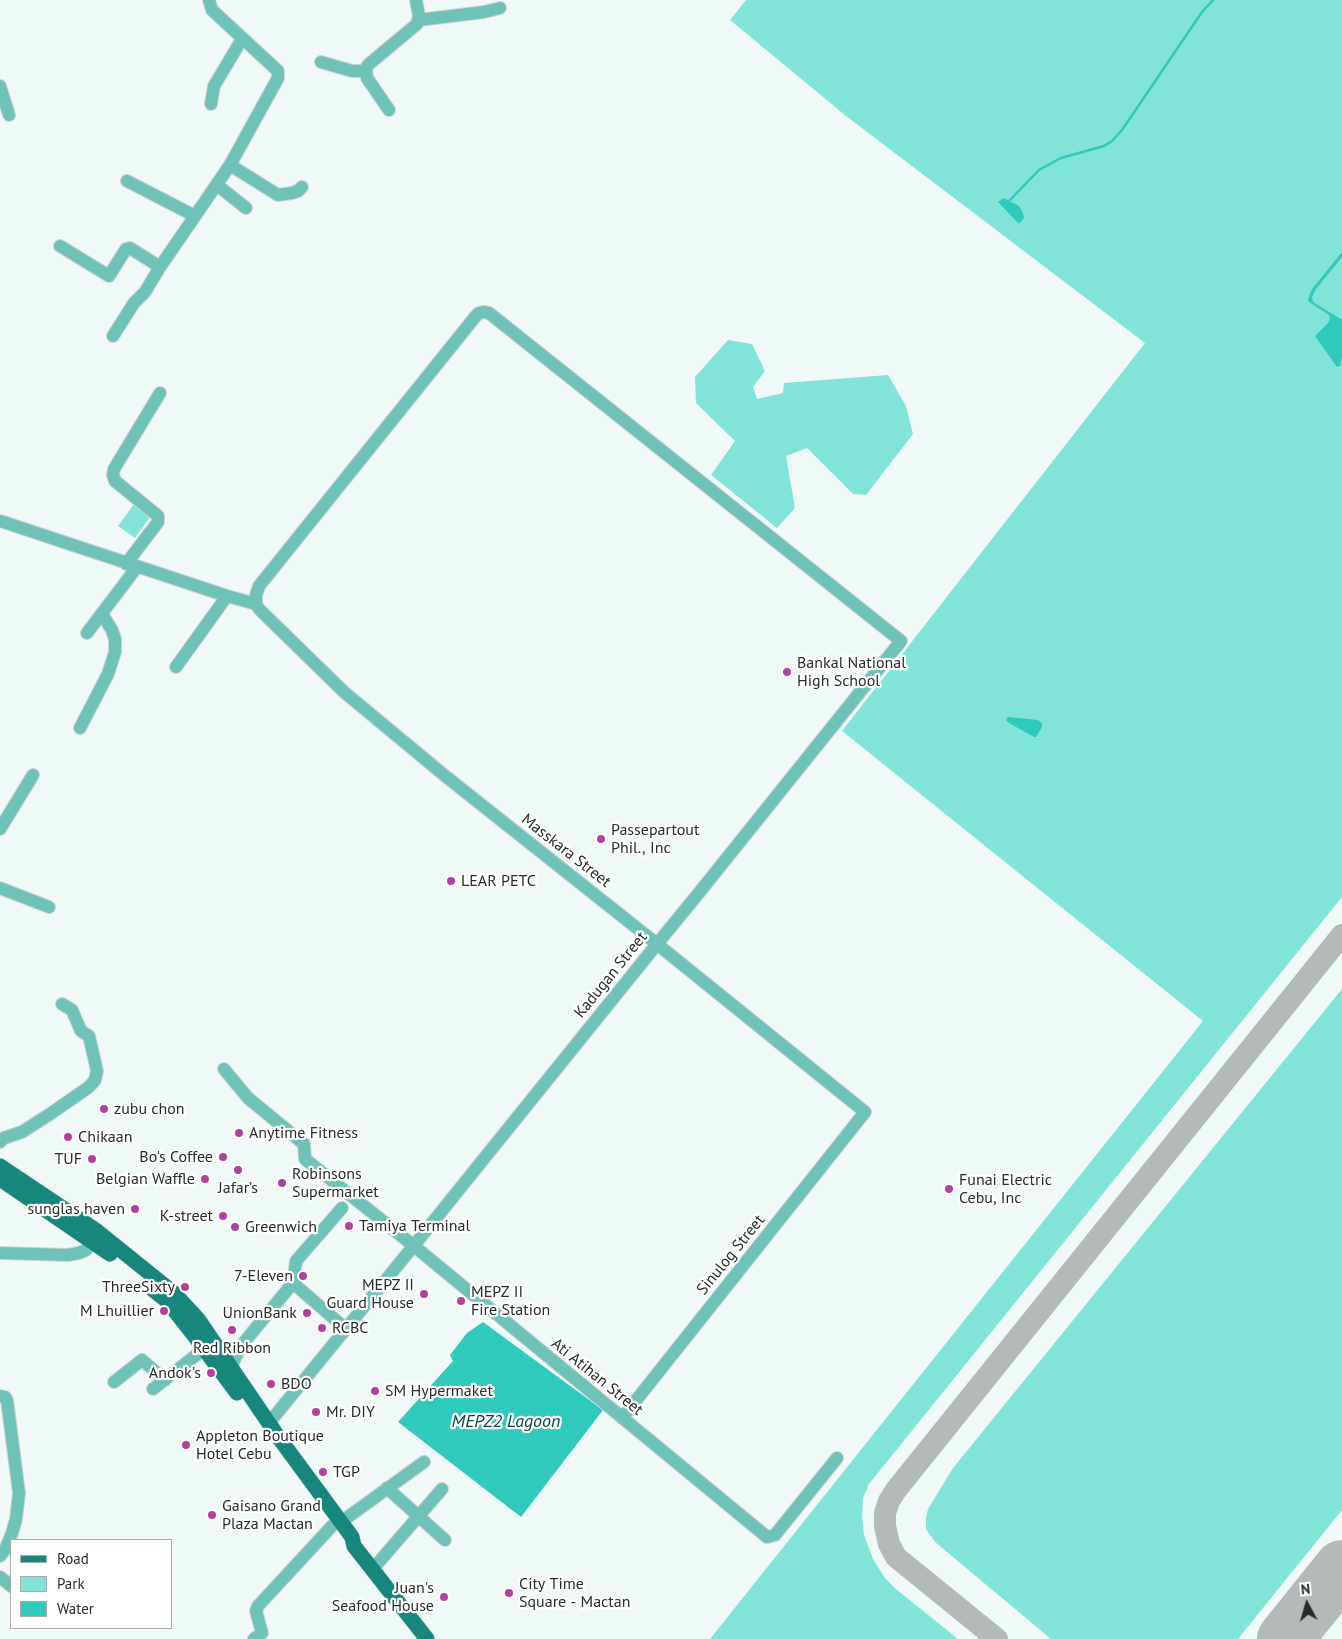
<!DOCTYPE html>
<meta charset="utf-8">
<style>
body{margin:0}
#map{position:relative;width:1342px;height:1639px;overflow:hidden;background:#f1f9f8;font-family:"PT Sans",sans-serif}
canvas{display:block}
.legend{position:absolute;left:10px;top:1539px;width:162px;height:90px;box-sizing:border-box;background:#fff;border:1px solid #a9aaaa;margin:0;padding:6px 9px;list-style:none;font-size:15px;color:#272b2a}
.legend li{display:flex;align-items:center;gap:10px;height:25px}
.legend b{width:25px;border:1px solid #a9aaaa}
.north{position:absolute;left:1282px;top:1579px;width:50px;height:50px;-webkit-text-stroke:4px #fff;paint-order:stroke;rotate:354deg;font-size:14px;font-weight:700;line-height:20px;text-align:center;color:#272b2a}
.north::after{content:'';display:block;margin:auto;width:18px;height:22px;background:#272b2a;clip-path:polygon(50% 0,100% 100%,50% 72%,0 100%)}
</style>
<div id="map">
<canvas width="1342" height="1639"></canvas>
<ul class="legend">
<li><b style="height:6px;background:#17877d"></b>Road</li>
<li><b style="height:14px;background:#82e4d8"></b>Park</li>
<li><b style="height:14px;background:#2fcabb"></b>Water</li>
</ul>
<div class="north">N</div>
</div>
<script>
const g = document.querySelector('canvas').getContext('2d');
g.lineJoin = 'round';
function paint(path, color) { g.fillStyle = color; g.fill(path, 'evenodd'); }
const shape = rows => new Path2D(rows.map(r => 'M' + r).join(''));
function strokePath(path, color, width, dash) { g.strokeStyle = color; g.lineWidth = width; g.lineCap = dash ? 'butt' : 'round'; g.setLineDash(dash || []); g.stroke(path); }
function label(font, color, halo, rows, align = 'center') {
  g.font = font + ' "PT Sans",sans-serif'; g.lineWidth = 4.5; g.setLineDash([]); g.textBaseline = 'middle'; g.strokeStyle = halo; g.fillStyle = color; for (const [text, x, y, turn = 0] of rows) {
    g.save(); g.translate(x, y); g.rotate((+turn || 0) * Math.PI / 180); g.textAlign = isNaN(turn) ? turn : align; if (halo) g.strokeText(text, 0, 0); g.fillText(text, 0, 0); g.restore();
  }
}
paint(shape([
 [746,0,1342,0,1342,897,869,1484,863,1498,862,1516,864,1535,873,1559,885,1578,896,1589,958,1639,710,1639,1203,1021,842,731,1145,343,846,116,730,20],
 [728,340,752,344,765,371,753,387,757,399,783,393,784,383,888,375,906,406,913,434,866,495,853,494,807,448,786,456,795,508,777,528,711,475,735,441,696,403,695,377],
 [134,504,151,516,135,538,118,526],
 [1342,989,1342,1510,1238,1639,1051,1639,935,1542,926,1529,926,1518,928,1509,953,1468]
]), '#82e4d8');
paint(shape([
 [1004,198,1019,206,1023,213,1024,218,1019,224,998,202],
 [1342,252,1342,257,1316,289,1312,297,1313,302,1342,320,1342,358,1340,366,1337,367,1315,336,1328,323,1330,319,1329,315,1309,302,1308,299,1312,289],
 [1008,717,1038,720,1042,723,1042,727,1036,737,1034,737,1009,723,1006,720],
 [483,1322,603,1410,521,1517,398,1422,453,1361,450,1355,467,1333]
]), '#2fcabb');
strokePath(shape([
 [1010,200,1039,170,1061,158,1104,146,1112,141,1122,130,1202,12,1213,0]
]), '#2fcabb', 2.5);
strokePath(shape([
 [997,1639,896,1557,889,1544,885,1526,885,1513,889,1501,896,1490,1342,935]
]), '#b3bab9', 22);
strokePath(shape([
 [1285,1639,1342,1568]
]), '#b3bab9', 56);
const minor = shape([
 [419,20,484,12,500,8],
 [321,62,352,71,366,71],
 [0,86,9,115],
 [211,104,214,86,242,39],
 [389,110,367,78,366,68,369,64,417,24,419,16,416,0],
 [230,165,278,195,292,193,298,191,302,187],
 [127,181,195,216],
 [217,185,246,208],
 [60,246,109,276,126,249,130,248,160,267],
 [113,336,134,303,145,292,160,267,230,165,278,78,278,71,212,10,209,0],
 [0,521,227,596,256,604],
 [126,564,158,522,158,516,115,481,113,475,114,469,160,393],
 [87,633,137,567],
 [176,667,227,596],
 [80,728,108,674,115,652,115,639,112,630,102,614],
 [0,829,33,775],
 [0,888,49,907],
 [224,1069,248,1098,304,1144,305,1159,414,1246,767,1537,775,1535,837,1458],
 [0,1142,4,1138,22,1132,50,1114,89,1087,95,1080,97,1071,89,1036,81,1031,72,1010,62,1004],
 [0,1253,68,1255,79,1253,86,1250,98,1236],
 [293,1283,346,1329],
 [231,1367,241,1346,293,1283,296,1261,342,1208],
 [114,1382,142,1360,165,1380],
 [153,1389,204,1349],
 [0,1396,5,1397,7,1400,19,1493,16,1519,12,1533,5,1550,0,1556],
 [269,1423,420,1238,657,944,698,894,901,641,489,313,483,312,479,313,475,317,259,586,256,595,256,604,259,609,344,692,444,775,657,944,865,1112,622,1418],
 [387,1488,445,1540],
 [341,1522,424,1462],
 [372,1570,442,1489],
 [0,1577,11,1586],
 [254,1639,262,1633,256,1611,258,1606,332,1526]
]);
const major = shape([
 [0,1166,97,1231,174,1293,198,1319,279,1438,352,1537,354,1546,427,1639],
 [0,1179,110,1254],
 [152,1289,167,1301,193,1334,237,1393]
]);
strokePath(minor, '#cdd4d3', 14);
strokePath(major, '#cdd4d3', 16);
strokePath(minor, '#6fc2b7', 12);
strokePath(major, '#17877d', 15);
for (const [x, y, r, color] of [
 [787,672,5,"#b1419d"],
 [601,839,5,"#b1419d"],
 [451,881,5,"#b1419d"],
 [104,1109,5,"#b1419d"],
 [239,1133,5,"#b1419d"],
 [68,1137,5,"#b1419d"],
 [223,1157,5,"#b1419d"],
 [92,1159,5,"#b1419d"],
 [238,1170,5,"#b1419d"],
 [205,1179,5,"#b1419d"],
 [282,1183,5,"#b1419d"],
 [949,1189,5,"#b1419d"],
 [135,1209,5,"#b1419d"],
 [223,1216,5,"#b1419d"],
 [349,1226,5,"#b1419d"],
 [235,1227,5,"#b1419d"],
 [303,1276,5,"#b1419d"],
 [185,1287,5,"#b1419d"],
 [424,1294,5,"#b1419d"],
 [461,1301,5,"#b1419d"],
 [164,1311,5,"#b1419d"],
 [307,1313,5,"#b1419d"],
 [322,1328,5,"#b1419d"],
 [232,1330,5,"#b1419d"],
 [211,1373,5,"#b1419d"],
 [271,1384,5,"#b1419d"],
 [375,1391,5,"#b1419d"],
 [316,1412,5,"#b1419d"],
 [186,1445,5,"#b1419d"],
 [323,1472,5,"#b1419d"],
 [212,1515,5,"#b1419d"],
 [509,1593,5,"#b1419d"],
 [444,1597,5,"#b1419d"]
]) { const dot = new Path2D(); dot.arc(x, y, r, 0, 2 * Math.PI); g.fillStyle = color; g.fill(dot); strokePath(dot, '#fff', 2); }
label('16px', '#272b2a', '#fff', [
 ["Bankal National",797,663],
 ["High School",797,681],
 ["Passepartout",611,830],
 ["Phil., Inc",611,848],
 ["LEAR PETC",461,881],
 ["zubu chon",114,1109],
 ["Anytime Fitness",249,1133],
 ["Chikaan",78,1137],
 ["Bo's Coffee",213,1157,"right"],
 ["TUF",82,1159,"right"],
 ["Robinsons",292,1174],
 ["Supermarket",292,1192],
 ["Belgian Waffle",195,1179,"right"],
 ["Funai Electric",959,1180],
 ["Cebu, Inc",959,1198],
 ["Jafar’s",238,1188,"center"],
 ["sunglas haven",125,1209,"right"],
 ["K-street",213,1216,"right"],
 ["Tamiya Terminal",359,1226],
 ["Greenwich",245,1227],
 ["7-Eleven",293,1276,"right"],
 ["MEPZ II",414,1285,"right"],
 ["Guard House",414,1303,"right"],
 ["ThreeSixty",175,1287,"right"],
 ["MEPZ II",471,1292],
 ["Fire Station",471,1310],
 ["M Lhuillier",154,1311,"right"],
 ["UnionBank",297,1313,"right"],
 ["RCBC",332,1328],
 ["Red Ribbon",232,1348,"center"],
 ["Andok's",201,1373,"right"],
 ["BDO",281,1384],
 ["SM Hypermaket",385,1391],
 ["Mr. DIY",326,1412],
 ["Appleton Boutique",196,1436],
 ["Hotel Cebu",196,1454],
 ["TGP",333,1472],
 ["Gaisano Grand",222,1506],
 ["Plaza Mactan",222,1524],
 ["City Time",519,1584],
 ["Square - Mactan",519,1602],
 ["Juan's",434,1588,"right"],
 ["Seafood House",434,1606,"right"]
], 'left');
label('16px', '#272b2a', '#fff', [
 ["Masskara Street",566,851,38],
 ["Kadugan Street",611,975,-51],
 ["Sinulog Street",731,1255,-51],
 ["Ati Atihan Street",597,1377,39]
]);
label('italic 18px', '#00453f', '#fff', [
 ["MEPZ2 Lagoon",506,1422]
]);
</script>
